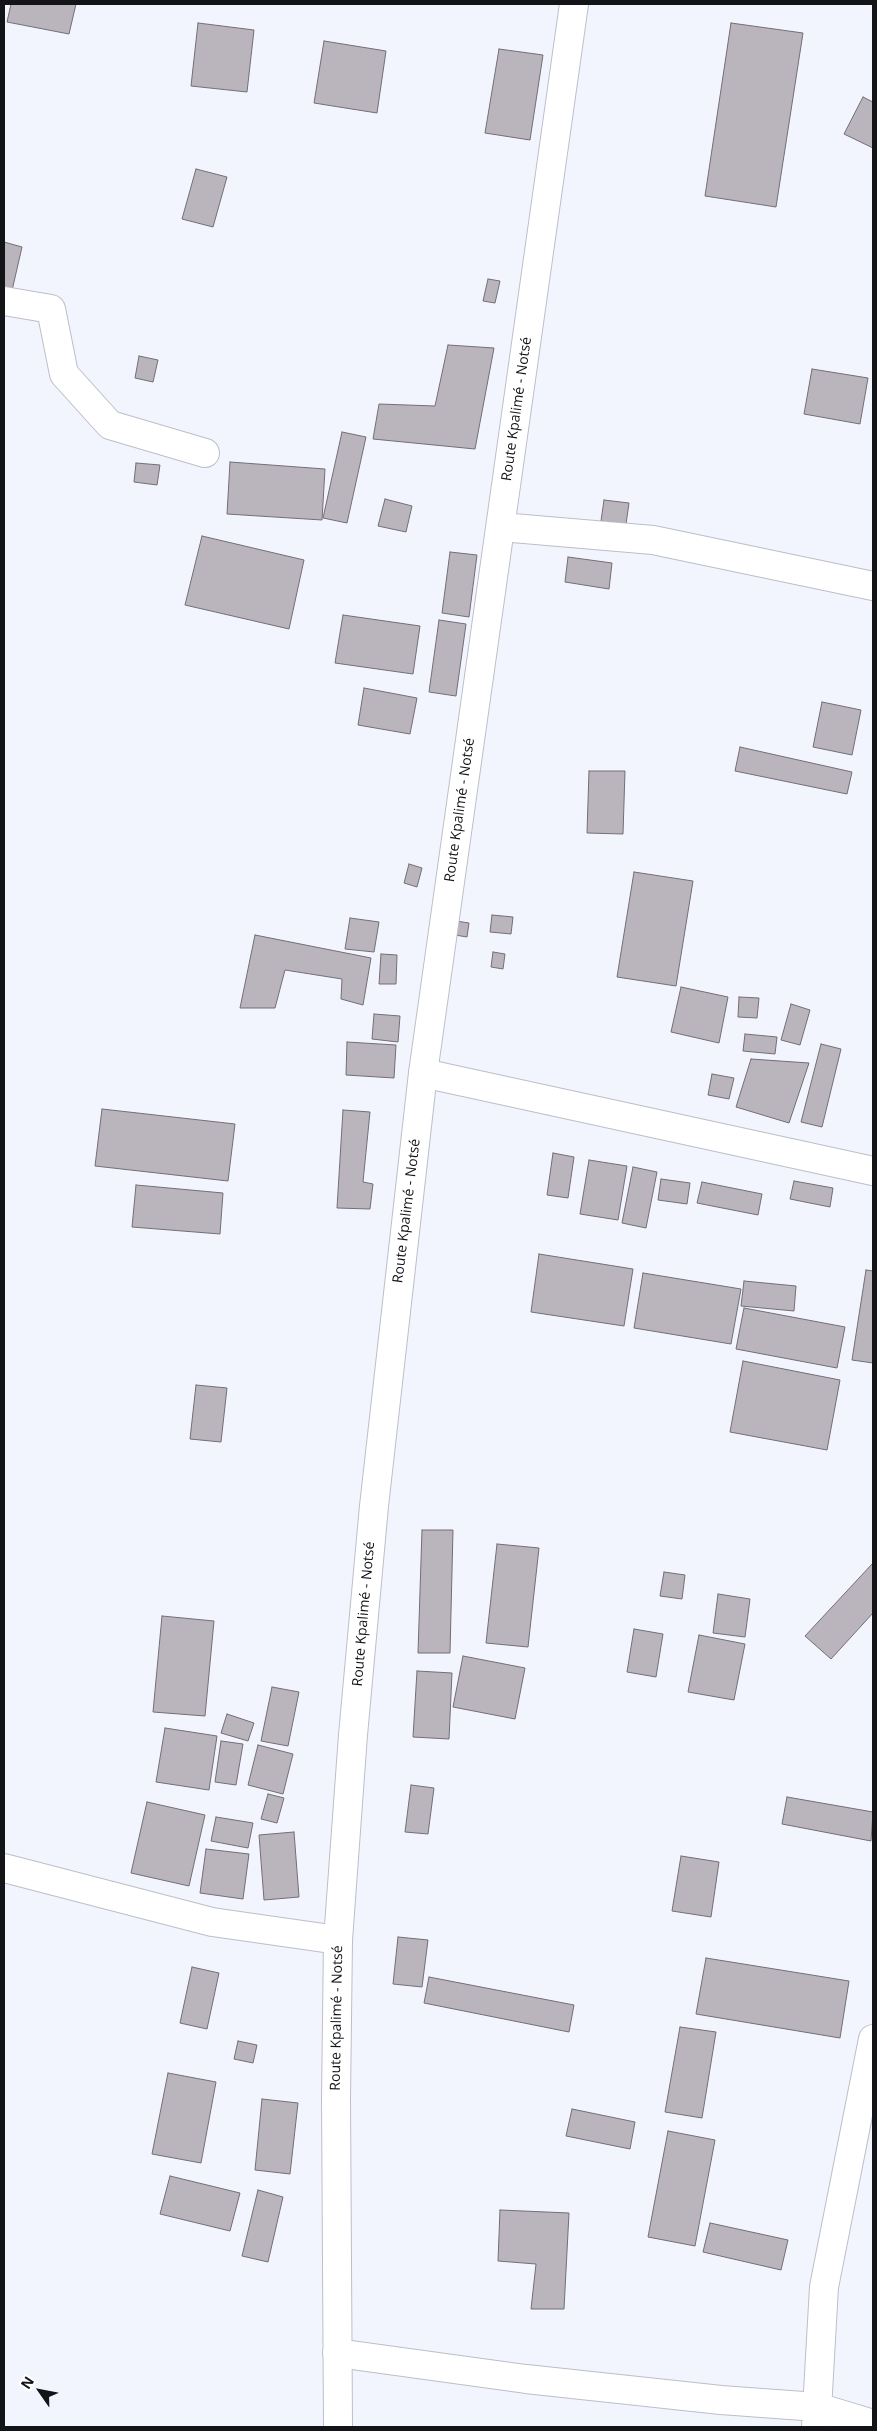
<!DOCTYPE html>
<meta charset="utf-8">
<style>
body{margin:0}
#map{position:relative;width:877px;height:2431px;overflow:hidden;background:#f2f5fe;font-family:"Open Sans",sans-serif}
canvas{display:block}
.frame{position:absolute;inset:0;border:5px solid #131417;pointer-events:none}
.north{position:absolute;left:15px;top:2366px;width:50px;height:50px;-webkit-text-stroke:4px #fff;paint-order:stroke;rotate:303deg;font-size:14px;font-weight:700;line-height:20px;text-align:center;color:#131417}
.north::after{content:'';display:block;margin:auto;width:18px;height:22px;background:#131417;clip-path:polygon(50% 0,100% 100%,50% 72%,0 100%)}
</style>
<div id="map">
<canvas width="877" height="2431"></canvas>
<div class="frame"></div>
<div class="north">N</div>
</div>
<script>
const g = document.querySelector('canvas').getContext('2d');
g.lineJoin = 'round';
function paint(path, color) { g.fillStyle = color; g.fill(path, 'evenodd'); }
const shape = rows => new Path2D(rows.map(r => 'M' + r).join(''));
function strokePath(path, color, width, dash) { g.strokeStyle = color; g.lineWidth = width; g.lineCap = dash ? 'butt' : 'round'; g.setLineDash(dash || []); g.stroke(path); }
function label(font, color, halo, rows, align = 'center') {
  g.font = font + ' "Open Sans",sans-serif'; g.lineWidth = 4.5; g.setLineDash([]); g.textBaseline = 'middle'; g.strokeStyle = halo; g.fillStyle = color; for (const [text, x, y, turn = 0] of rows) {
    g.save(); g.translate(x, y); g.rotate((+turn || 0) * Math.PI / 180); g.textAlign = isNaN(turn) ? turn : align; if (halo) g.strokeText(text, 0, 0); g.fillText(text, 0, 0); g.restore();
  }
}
const building = shape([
 [11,4,76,4,69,34,7,22,11,4],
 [198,23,254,30,247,92,191,86,198,23],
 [731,23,803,33,776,207,705,196,731,23],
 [324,41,386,51,377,113,314,103,324,41],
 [499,49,543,55,530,140,485,133,499,49],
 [863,97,873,102,873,148,844,134,863,97],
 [196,169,227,177,213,227,182,219,196,169],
 [4,242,22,247,11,295,4,293,4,242],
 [488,279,500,281,495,303,483,301,488,279],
 [448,345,494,348,475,449,373,439,379,404,435,406,448,345],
 [139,356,158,360,153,382,135,378,139,356],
 [812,369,868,378,860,424,804,414,812,369],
 [342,432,366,437,347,523,323,518,342,432],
 [230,462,325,469,322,520,227,514,230,462],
 [136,463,160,465,157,485,134,482,136,463],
 [385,499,412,506,406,532,378,526,385,499],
 [604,500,629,503,626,524,601,521,604,500],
 [202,536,304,560,289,629,185,605,202,536],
 [450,552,477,555,469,617,442,613,450,552],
 [568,557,612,563,609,589,565,582,568,557],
 [343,615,420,626,413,674,335,663,343,615],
 [439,620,466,624,456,696,429,692,439,620],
 [364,688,417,698,410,734,358,725,364,688],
 [822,702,861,710,852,755,813,747,822,702],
 [740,747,852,772,847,794,735,771,740,747],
 [589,771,625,771,623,834,587,833,589,771],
 [409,864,422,868,417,887,404,883,409,864],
 [634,872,693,881,676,986,617,977,634,872],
 [492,915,513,917,511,934,490,932,492,915],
 [350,918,379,922,374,952,345,949,350,918],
 [456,921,469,923,467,937,455,935,456,921],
 [255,935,371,958,363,1005,341,999,342,979,285,970,275,1008,240,1008,255,935],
 [493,952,505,954,503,969,491,967,493,952],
 [381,954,397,955,396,984,379,984,381,954],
 [681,987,728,997,719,1043,671,1032,681,987],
 [739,997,759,998,757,1018,738,1017,739,997],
 [791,1004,810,1010,800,1045,781,1040,791,1004],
 [374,1014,400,1016,398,1042,372,1039,374,1014],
 [745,1034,777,1037,775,1054,743,1051,745,1034],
 [347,1042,396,1045,394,1078,346,1075,347,1042],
 [821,1044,841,1049,822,1127,801,1122,821,1044],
 [751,1059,809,1063,789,1123,736,1107,751,1059],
 [712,1074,734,1078,729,1099,708,1095,712,1074],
 [102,1109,235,1124,228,1181,95,1166,102,1109],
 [343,1110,370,1112,363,1182,373,1184,370,1209,337,1208,343,1110],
 [553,1153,574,1157,568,1198,547,1195,553,1153],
 [589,1160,627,1166,618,1220,580,1214,589,1160],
 [633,1167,657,1172,646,1228,622,1223,633,1167],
 [661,1179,690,1183,687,1204,658,1200,661,1179],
 [794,1181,833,1188,830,1207,790,1199,794,1181],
 [702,1182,762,1194,758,1215,697,1203,702,1182],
 [136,1185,223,1193,220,1234,132,1227,136,1185],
 [539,1254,633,1269,624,1326,531,1312,539,1254],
 [866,1270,873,1271,873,1363,852,1360,866,1270],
 [643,1273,741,1289,731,1344,634,1328,643,1273],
 [744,1281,796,1286,794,1311,741,1306,744,1281],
 [744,1308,845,1327,837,1368,736,1349,744,1308],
 [743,1361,840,1380,827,1450,730,1432,743,1361],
 [196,1385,227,1388,221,1442,190,1439,196,1385],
 [422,1530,453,1530,450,1653,418,1653,422,1530],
 [497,1544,539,1548,528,1647,486,1643,497,1544],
 [873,1563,873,1613,831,1659,805,1636,873,1563],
 [664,1572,685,1575,682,1599,660,1596,664,1572],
 [718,1594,750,1599,745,1637,713,1633,718,1594],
 [162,1616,214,1621,205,1716,153,1712,162,1616],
 [634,1629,663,1634,656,1677,627,1672,634,1629],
 [699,1635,745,1644,734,1700,688,1692,699,1635],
 [463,1656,525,1668,515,1719,453,1707,463,1656],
 [417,1671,452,1673,449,1739,413,1737,417,1671],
 [272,1687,299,1692,288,1746,261,1741,272,1687],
 [227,1714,254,1723,248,1741,221,1733,227,1714],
 [165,1728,217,1736,209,1790,156,1782,165,1728],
 [221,1741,243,1744,236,1785,215,1782,221,1741],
 [258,1745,293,1754,283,1794,248,1785,258,1745],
 [411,1785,434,1788,428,1834,405,1832,411,1785],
 [268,1794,284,1798,277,1823,261,1819,268,1794],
 [787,1797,873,1812,871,1841,782,1824,787,1797],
 [147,1802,205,1815,189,1886,131,1873,147,1802],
 [216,1817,253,1823,248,1848,211,1841,216,1817],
 [294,1832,299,1897,264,1900,259,1835,294,1832],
 [206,1849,249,1854,243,1899,200,1893,206,1849],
 [681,1856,719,1862,711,1917,672,1911,681,1856],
 [398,1937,428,1940,422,1987,393,1984,398,1937],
 [706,1958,849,1981,840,2038,696,2014,706,1958],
 [192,1967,219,1973,207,2029,180,2023,192,1967],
 [429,1977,574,2005,569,2032,424,2003,429,1977],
 [680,2027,716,2032,702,2118,665,2112,680,2027],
 [238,2041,257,2045,253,2063,234,2059,238,2041],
 [168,2073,216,2082,201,2163,152,2154,168,2073],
 [262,2099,298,2103,290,2174,255,2170,262,2099],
 [572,2109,635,2122,630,2149,566,2136,572,2109],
 [668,2131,715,2140,695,2246,648,2237,668,2131],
 [170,2176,240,2193,230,2231,160,2214,170,2176],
 [258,2190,283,2197,268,2262,242,2256,258,2190],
 [500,2210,569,2213,564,2309,531,2309,536,2264,498,2261,500,2210],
 [710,2223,788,2240,781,2270,703,2252,710,2223]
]);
paint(building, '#bab4bc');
strokePath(building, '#736e75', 1);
const minor = shape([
 [4,301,51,309,64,374,110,425,205,453],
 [501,527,653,540,873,586],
 [423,1073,873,1171],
 [4,1868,212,1922,338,1940],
 [337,2353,526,2379,721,2400,817,2407,873,2424],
 [816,2427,824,2287,873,2039]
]);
const secondary = shape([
 [338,2427,336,2098,338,1940,353,1735,374,1506,423,1073,574,4]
]);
strokePath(minor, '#bbbfc7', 30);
strokePath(secondary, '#bbbfc7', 30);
strokePath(minor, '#fff', 28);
strokePath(secondary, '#fff', 28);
label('14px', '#131417', '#fff', [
 ["Route Kpalimé - Notsé",517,409,-82],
 ["Route Kpalimé - Notsé",460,810,-82],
 ["Route Kpalimé - Notsé",407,1211,-83],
 ["Route Kpalimé - Notsé",364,1614,-85],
 ["Route Kpalimé - Notsé",337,2018,-89]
]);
</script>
